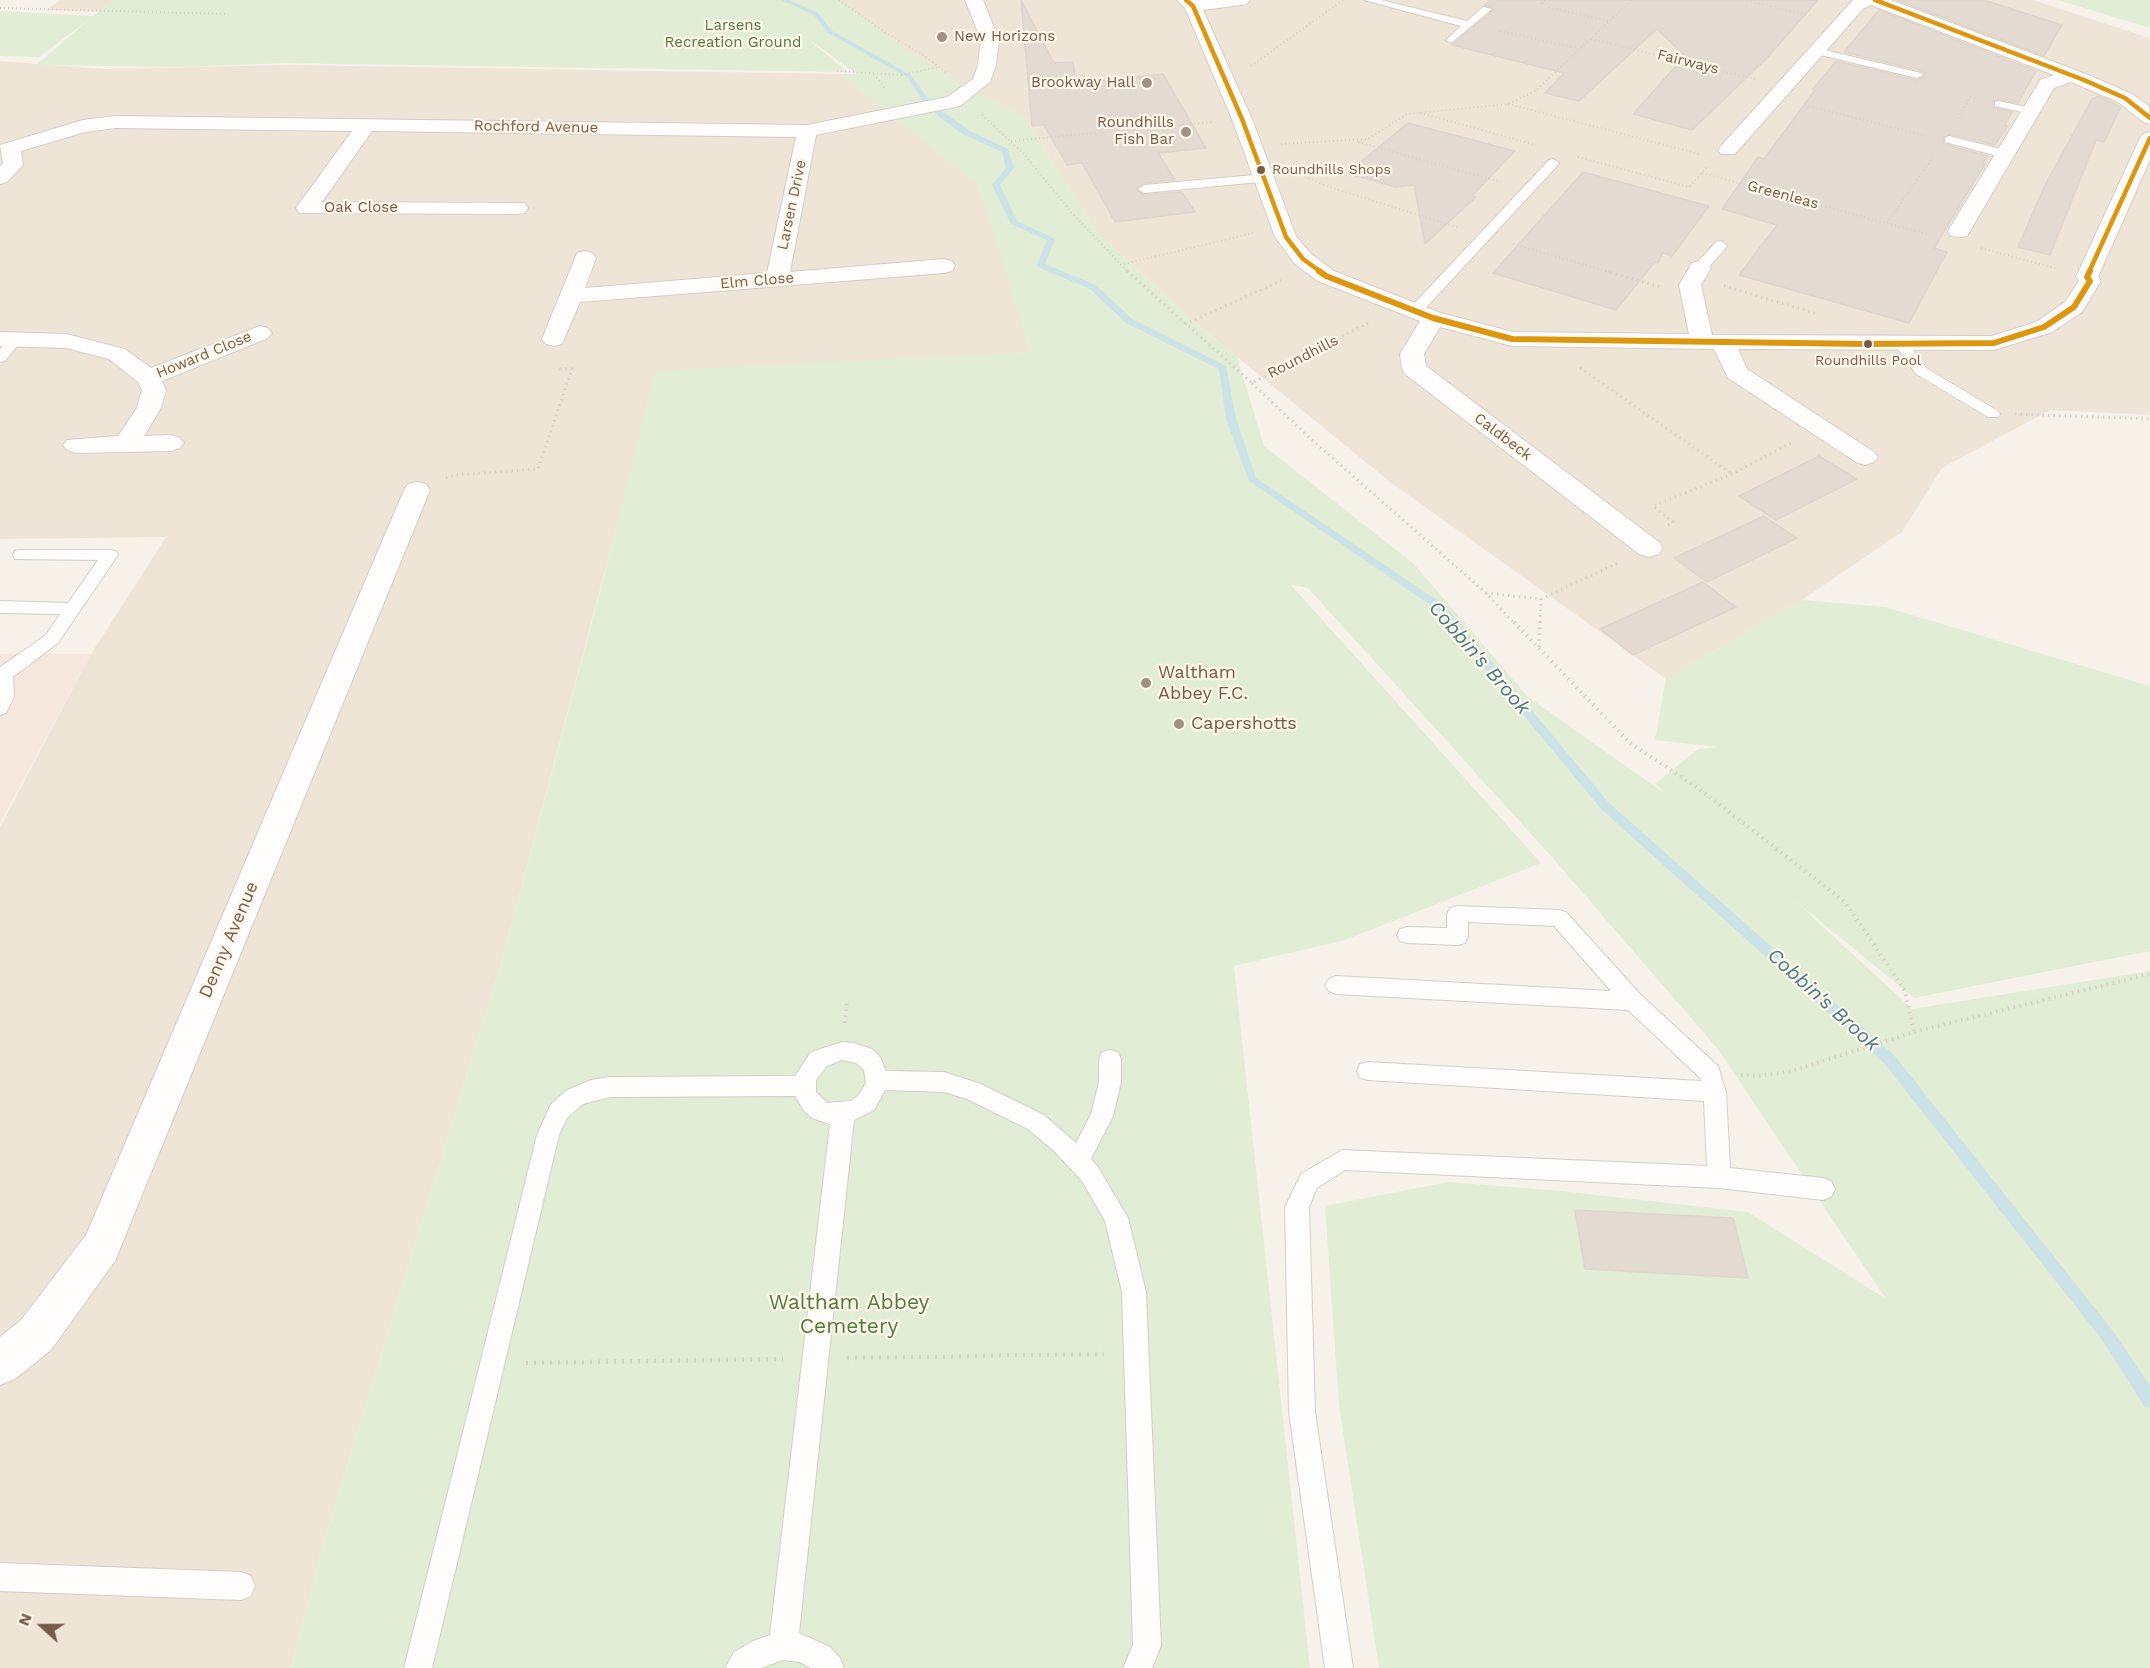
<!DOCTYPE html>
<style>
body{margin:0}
#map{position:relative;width:2150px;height:1668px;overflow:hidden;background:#f6f2ea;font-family:"Work Sans",sans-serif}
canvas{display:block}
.north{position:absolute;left:12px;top:1596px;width:60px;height:60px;-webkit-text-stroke:4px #fff8ea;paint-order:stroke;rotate:291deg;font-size:16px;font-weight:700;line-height:24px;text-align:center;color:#745b4a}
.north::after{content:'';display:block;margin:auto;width:21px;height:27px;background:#745b4a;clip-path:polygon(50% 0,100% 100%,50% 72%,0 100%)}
</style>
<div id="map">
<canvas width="2150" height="1668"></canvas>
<div class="north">N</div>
</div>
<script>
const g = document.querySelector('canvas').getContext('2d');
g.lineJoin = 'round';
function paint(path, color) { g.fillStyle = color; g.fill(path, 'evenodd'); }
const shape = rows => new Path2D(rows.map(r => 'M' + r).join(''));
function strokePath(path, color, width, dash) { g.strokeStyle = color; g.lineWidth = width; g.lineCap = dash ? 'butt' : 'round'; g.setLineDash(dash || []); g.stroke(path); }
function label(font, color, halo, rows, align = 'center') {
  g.font = font + ' "Work Sans",sans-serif'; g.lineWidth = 4.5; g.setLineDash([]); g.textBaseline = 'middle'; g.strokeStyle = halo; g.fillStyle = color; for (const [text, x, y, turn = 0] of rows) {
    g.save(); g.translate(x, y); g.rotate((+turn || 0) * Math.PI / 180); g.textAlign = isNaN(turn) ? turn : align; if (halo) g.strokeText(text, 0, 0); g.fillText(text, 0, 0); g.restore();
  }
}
paint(shape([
 [60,0,113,0,99,12,46,10],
 [841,0,2033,0,2150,38,2150,415,2050,410,1942,468,1902,532,1802,600,1666,679,1390,482,1193,321,1096,231,1026,119,908,54],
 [0,61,104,69,289,65,840,74,920,137,978,185,1006,267,1031,352,803,365,620,514,502,960,325,1538,291,1668,0,1668,0,827,91,654,166,537,0,539]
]), '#efe5d7');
paint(shape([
 [0,654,91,654,0,824]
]), '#f6e7dd');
paint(shape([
 [113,0,841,0,910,53,1026,119,1096,231,1200,327,1237,357,1264,446,1414,564,1528,697,1667,795,1655,784,1698,749,1717,747,1655,740,1666,679,1802,600,1885,607,2150,686,2150,951,1914,998,1793,899,1912,1009,2150,971,2150,1668,1379,1668,1339,1405,1325,1206,1448,1182,1561,1191,1748,1212,1886,1299,1717,1048,1551,856,1308,588,1291,585,1541,863,1345,940,1234,966,1310,1668,291,1668,325,1538,502,960,600,592,655,371,1031,352,978,185,840,74,857,74,804,36,848,72,283,63,184,67,36,65,91,18,39,57,0,56,0,11,94,16],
 [2058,0,2150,0,2150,28,2094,11]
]), '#e2edd5');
paint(shape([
 [781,0,789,0,818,13,832,31,911,75,928,99,945,113,970,131,1008,149,1014,168,1000,185,1017,221,1055,239,1045,264,1096,285,1132,319,1226,366,1236,419,1256,478,1444,605,1609,803,1894,1055,2113,1331,2150,1386,2150,1408,2144,1406,2103,1341,1884,1063,1601,809,1436,609,1249,481,1226,419,1219,369,1126,323,1090,289,1038,267,1037,265,1047,240,1011,224,992,185,1006,168,1002,152,964,135,939,117,923,101,907,77,828,33,814,15,781,0]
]), '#cbe3e6');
const building = shape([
 [1021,0,1054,63,1073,62,1076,84,1163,74,1206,148,1158,153,1175,180,1144,183,1136,190,1144,195,1182,192,1195,212,1115,222,1082,163,1067,165,1044,125,1032,126,1021,0],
 [1490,0,1818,0,1767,58,1692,130,1633,114,1685,56,1657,29,1579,101,1545,93,1564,73,1452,45,1493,11,1492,7,1484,5,1490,0],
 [1897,0,1984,0,2062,25,2044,56,1897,0],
 [1879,10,2036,71,2018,103,1999,99,1993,101,1995,108,2012,112,2005,125,2008,126,1995,145,1950,134,1943,138,1944,144,1988,156,1983,163,1985,164,1934,248,1947,252,1909,323,1739,275,1777,225,1722,209,1758,157,1764,159,1815,90,1813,89,1836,61,1916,80,1924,77,1925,73,1922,71,1844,52,1879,10],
 [2098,96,2121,107,2104,142,2096,140,2050,255,2018,247,2045,185,2092,99,2098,96],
 [1408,123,1515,151,1472,196,1476,197,1425,244,1414,185,1395,187,1347,173,1408,123],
 [1583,172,1709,206,1672,256,1663,253,1658,263,1655,262,1616,310,1493,273,1583,172],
 [1819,456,1857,479,1776,520,1739,496,1819,456],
 [1764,516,1797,538,1707,582,1674,558,1764,516],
 [1703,582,1736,607,1633,655,1600,629,1703,582],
 [1575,1210,1733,1218,1748,1278,1585,1269,1575,1210]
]);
paint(building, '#e3dad1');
strokePath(building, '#dfd5cc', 1.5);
const lane = shape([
 [1364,0,1381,0,1467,21,1483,7,1492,9,1451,43,1446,40,1461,26,1364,0],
 [1816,48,1921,73,1923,75,1917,78,1812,53,1811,51,1816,48],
 [1999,101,2035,109,2037,111,2031,114,1995,106,1995,102,1999,101],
 [1949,136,2009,151,2011,154,2005,158,1945,142,1945,138,1949,136],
 [1553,159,1559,163,1557,166,1420,314,1410,314,1408,311,1410,308,1549,160,1553,159],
 [1266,174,1270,175,1270,181,1144,193,1138,189,1144,185,1266,174],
 [1721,241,1727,245,1726,248,1705,271,1695,271,1693,268,1695,265,1716,242,1721,241],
 [15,336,22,340,5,361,0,362,0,349,10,337,15,336],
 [1900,338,1905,339,1926,368,1998,411,2000,414,1998,417,1988,417,1916,374,1893,342,1900,338],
 [21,550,110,550,116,551,118,555,58,643,13,677,14,697,6,713,0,715,0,667,46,635,60,614,0,613,0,601,68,603,98,560,15,559,13,555,15,551,21,550],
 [1457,906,1559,910,1566,912,1641,995,1718,1066,1726,1092,1730,1168,1823,1178,1831,1181,1835,1189,1831,1197,1823,1200,1719,1188,1345,1170,1317,1188,1309,1207,1315,1412,1353,1668,1325,1668,1289,1412,1285,1207,1301,1174,1342,1150,1707,1166,1704,1101,1368,1080,1360,1078,1357,1071,1360,1064,1368,1062,1701,1081,1700,1078,1628,1010,1336,994,1329,991,1325,985,1329,979,1336,976,1611,991,1554,926,1468,922,1468,937,1465,943,1458,945,1407,943,1400,941,1397,935,1400,929,1407,927,1447,928,1447,914,1450,908,1457,906],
 [842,1042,854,1043,872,1049,880,1057,886,1071,944,1072,981,1084,1044,1115,1076,1143,1091,1114,1099,1082,1099,1059,1102,1052,1110,1050,1118,1052,1121,1059,1121,1082,1113,1116,1091,1159,1098,1167,1128,1218,1146,1292,1161,1646,1152,1668,1123,1668,1133,1645,1122,1292,1105,1221,1082,1181,1055,1152,1028,1129,967,1099,944,1092,885,1090,874,1110,854,1120,799,1633,830,1647,840,1658,844,1668,811,1668,800,1662,783,1660,761,1668,725,1668,734,1652,753,1641,770,1635,830,1124,812,1118,804,1111,795,1096,610,1097,583,1104,567,1118,559,1135,432,1668,404,1668,537,1135,551,1104,567,1090,591,1080,610,1077,795,1076,811,1052,842,1042],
 [842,1060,856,1063,864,1070,866,1083,858,1096,850,1101,827,1103,816,1092,816,1080,827,1066,842,1060],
 [0,1563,241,1572,251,1576,255,1586,251,1596,241,1600,0,1591,0,1563]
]);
const street = shape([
 [965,0,983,0,999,40,996,65,990,82,960,106,816,135,790,272,944,259,952,261,955,266,952,271,944,273,580,302,562,344,554,346,546,344,542,339,577,253,585,251,593,253,596,258,585,288,767,273,796,137,372,131,322,202,525,203,528,208,525,213,517,214,299,213,296,208,352,131,115,128,85,132,21,151,23,165,7,182,0,184,0,166,3,164,0,145,83,120,115,116,807,125,947,97,973,79,978,65,981,40,965,0],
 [1177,0,1250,0,1247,4,1241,5,1203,10,1252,119,1296,236,1311,254,1334,271,1441,313,1513,332,1689,334,1679,285,1692,263,1700,261,1708,263,1711,268,1701,285,1712,335,1992,336,2036,322,2065,302,2079,281,2076,277,2140,138,2143,134,2150,132,2150,160,2098,277,2101,281,2082,312,2052,332,1994,350,1738,349,1747,369,1874,452,1878,457,1874,462,1865,465,1856,462,1728,378,1714,349,1512,346,1440,327,1424,354,1426,366,1659,542,1663,548,1659,554,1649,557,1639,554,1405,374,1402,369,1400,354,1420,321,1318,281,1295,264,1275,237,1232,119,1185,8,1177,0],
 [1853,0,1891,0,2091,76,2132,94,2149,106,2150,124,2143,122,2118,102,2071,82,2054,88,1967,236,1959,237,1951,236,1948,231,2038,84,2040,80,2054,75,1871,5,1863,9,1735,154,1721,154,1718,150,1721,146,1853,0],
 [260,326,268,328,272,333,268,338,162,381,166,390,161,408,144,436,171,435,180,438,184,443,180,448,171,451,76,453,67,450,63,445,67,440,118,436,137,408,142,390,138,382,109,359,66,348,0,346,0,332,66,334,125,349,151,368,260,326],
 [417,482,426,484,430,490,115,1261,51,1350,15,1379,0,1385,0,1337,21,1320,86,1235,404,490,408,484,417,482]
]);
strokePath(lane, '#d4cec7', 2);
strokePath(street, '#d4cec7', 2);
strokePath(shape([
 [839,0,889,35,922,54,948,74],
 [1545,0,1542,3,1551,8,1609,21],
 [1743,0,1812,16],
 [0,8,227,14],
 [1500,31,1577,48],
 [1591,39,1755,79],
 [1251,66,1343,0],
 [837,71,901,75,939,67],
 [874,74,885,89],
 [1508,104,1699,154],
 [1805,105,1926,136],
 [1420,113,1536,145],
 [982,115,1025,155,1071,212,1128,272],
 [1958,118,1970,97,1977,99],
 [1011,141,1212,122],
 [1358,142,1501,182],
 [1281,144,1368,139,1407,114,1508,104,1535,91,1632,0],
 [1578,157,1689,187,1707,167],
 [1294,171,1326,186,1460,228],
 [1702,173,1930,235],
 [1887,223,1933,157],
 [1513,244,1610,272],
 [1981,248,2058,269],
 [1120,265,1253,233]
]), '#d8d0cb', 2, [1, 3]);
strokePath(shape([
 [1127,271,1252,383,1368,323],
 [1605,271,1661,287],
 [1724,286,1815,313],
 [1185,324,1283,280],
 [1580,368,1732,474],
 [1252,383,1311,439,1486,593,1515,624],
 [2015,414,2150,419],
 [446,478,455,475,538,469,572,369,560,369,562,365],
 [1668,525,1673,522,1653,506,1732,474,1791,443],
 [1486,593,1541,599,1540,624],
 [1541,599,1618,563]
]), '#d8d0cb', 3, [1.5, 4]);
strokePath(shape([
 [1514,622,1630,743,1698,788,1845,902,1905,991,1914,1032],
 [1539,647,1540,622],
 [845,1023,847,1000],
 [1741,1075,1759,1076,1792,1071,1914,1032,2150,974]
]), '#d8d0cb', 4, [1.5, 4.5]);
strokePath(shape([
 [847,1358,1104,1354],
 [526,1363,783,1359]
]), '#d8d0cb', 4.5, [2, 6]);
paint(lane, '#fefdfc');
paint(street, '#fefdfc');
strokePath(shape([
 [1186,0,1193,6,1242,119,1286,237,1303,259,1321,272],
 [1875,0,2084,80,2125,98,2150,118],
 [2089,272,2150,138]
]), '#dd970f', 4.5);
strokePath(shape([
 [1319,271,1326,276,1433,318,1512,339,1866,344,1994,343,2044,327,2074,307,2090,281,2087,277,2090,271]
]), '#dd970f', 6);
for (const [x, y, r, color] of [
 [942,37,6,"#a29082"],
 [1147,83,6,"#a29082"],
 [1186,132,6,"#a29082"],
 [1261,170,5,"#745b4a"],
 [1868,344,5,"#745b4a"],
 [1146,683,6,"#a29082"],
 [1179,724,6,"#a29082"]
]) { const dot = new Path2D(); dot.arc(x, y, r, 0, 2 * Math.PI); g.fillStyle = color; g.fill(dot); strokePath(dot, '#fff8ea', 2); }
label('14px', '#745b4a', '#fff8ea', [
 ["Roundhills Shops",1272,170],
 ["Roundhills Pool",1868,361,"center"]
], 'left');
label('15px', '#517a42', '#fff8ea', [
 ["Larsens",733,26],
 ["Recreation Ground",733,43]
]);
label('15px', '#745b4a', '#fff8ea', [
 ["New Horizons",954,37,"left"],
 ["Brookway Hall",1135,83],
 ["Roundhills",1174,123],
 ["Fish Bar",1174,140]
], 'right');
label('15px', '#745b4a', '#fff8ea', [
 ["Fairways",1688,62,14],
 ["Rochford Avenue",536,127,1],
 ["Greenleas",1783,195,15],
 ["Larsen Drive",792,205,-78],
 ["Oak Close",361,208],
 ["Elm Close",757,281,-5],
 ["Howard Close",204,355,-22],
 ["Roundhills",1303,357,-27],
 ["Caldbeck",1503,437,37]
]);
label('18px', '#745b4a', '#fff8ea', [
 ["Waltham",1158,673],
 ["Abbey F.C.",1158,694],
 ["Capershotts",1191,724]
], 'left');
label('18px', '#745b4a', '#fff8ea', [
 ["Denny Avenue",229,940,-67]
]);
label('italic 20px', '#447a87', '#fff8ea', [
 ["Cobbin's Brook",1479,658,49],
 ["Cobbin's Brook",1823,1000,42]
]);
label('21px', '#517a42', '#fff8ea', [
 ["Waltham Abbey",849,1303],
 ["Cemetery",849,1327]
]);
</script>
